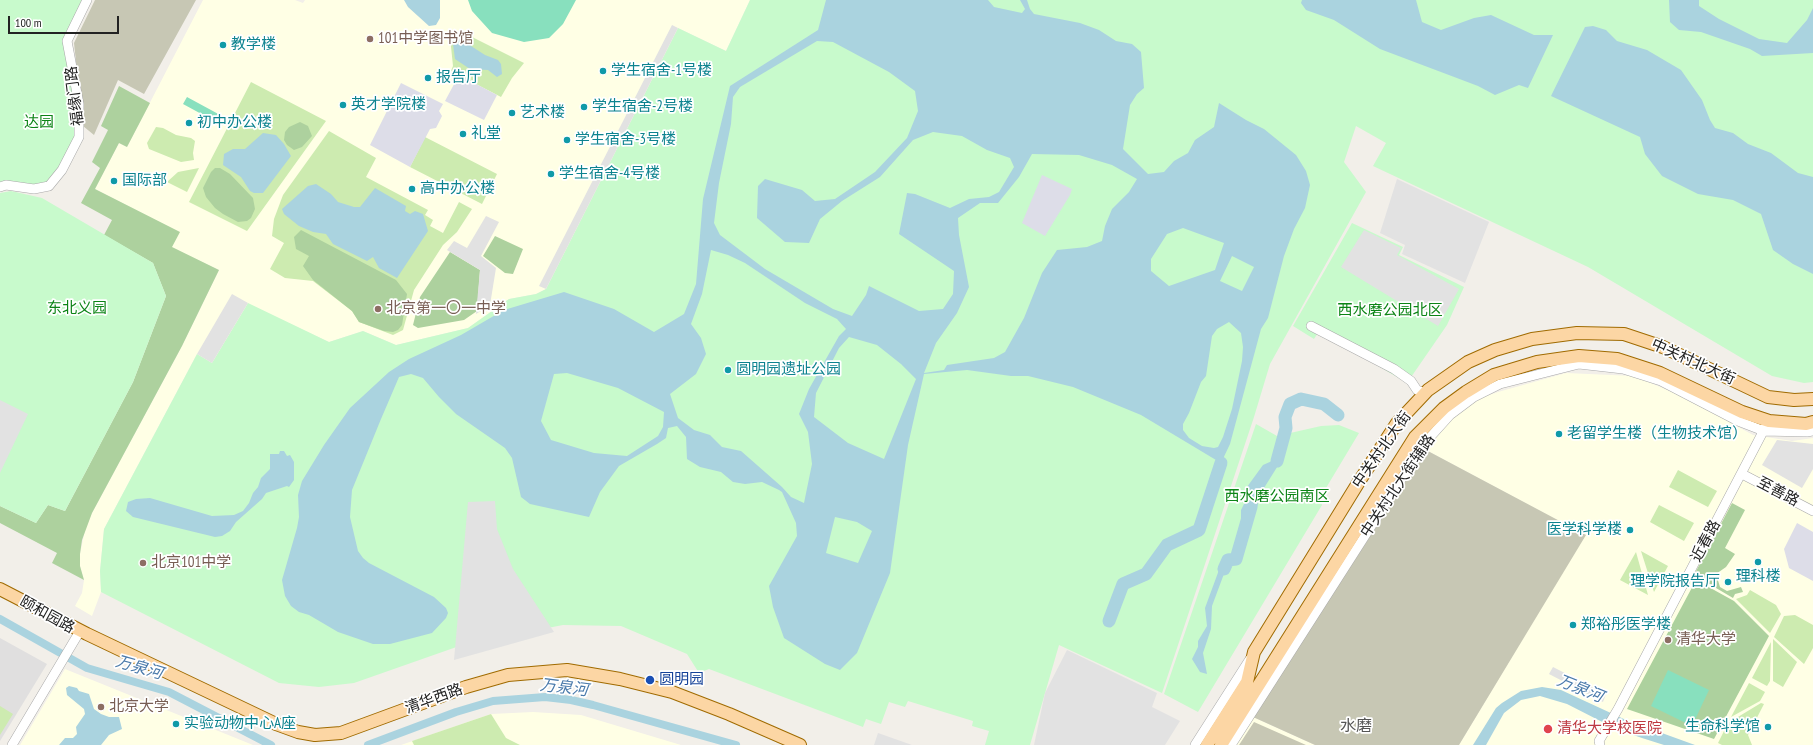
<!DOCTYPE html>
<meta charset="utf-8">
<style>
body{margin:0}
#map{position:relative;width:1813px;height:745px;overflow:hidden;background:#f2efe9;font-family:"PT Sans Narrow",sans-serif}
canvas{display:block}
.scale{position:absolute;left:8px;top:16px;width:111px;height:18px;box-sizing:border-box;border:2px solid #222;border-top:0;padding-left:5px;font-size:12px;line-height:14px;white-space:nowrap;color:#222;-webkit-text-stroke:3px #fff;paint-order:stroke}
</style>
<div id="map">
<canvas width="1813" height="745"></canvas>
<div class="scale">100 m</div>
</div>
<script>
const g = document.querySelector('canvas').getContext('2d');
g.lineJoin = 'round';
function paint(path, color) { g.fillStyle = color; g.fill(path, 'evenodd'); }
const shape = rows => new Path2D(rows.map(r => 'M' + r).join(''));
function strokePath(path, color, width, dash) { g.strokeStyle = color; g.lineWidth = width; g.lineCap = dash ? 'butt' : 'round'; g.setLineDash(dash || []); g.stroke(path); }
function label(font, color, halo, rows, align = 'center') {
  g.font = font + ' "PT Sans Narrow","Noto Sans SC",sans-serif'; g.lineWidth = 3.5; g.setLineDash([]); g.textBaseline = 'middle'; g.strokeStyle = halo; g.fillStyle = color; for (const [text, x, y, turn = 0] of rows) {
    g.save(); g.translate(x, y); g.rotate((+turn || 0) * Math.PI / 180); g.textAlign = isNaN(turn) ? turn : align; if (halo) g.strokeText(text, 0, 0); g.fillText(text, 0, 0); g.restore();
  }
}
paint(shape([
 [0,638,47,664,0,741]
]), '#e0dfdf');
paint(shape([
 [203,0,295,0,303,3,305,0,750,0,726,51,678,28,546,289,536,294,509,299,468,328,396,345,363,331,329,342,248,304,212,363,197,354,104,529,100,571,101,592,92,616,75,606,82,593,84,580,80,566,80,554,85,530,92,513,182,346,219,270,171,247,179,232,95,189,119,143,127,147],
 [1566,373,1634,376,1684,397,1753,435,1792,441,1813,438,1813,745,1459,745,1585,535,1426,450,1448,420,1475,400,1498,392],
 [65,669,253,745,20,745],
 [533,712,581,715,681,745,401,745,491,714],
 [1253,717,1315,745,1235,745]
]), '#ffffe5');
paint(shape([
 [95,0,196,0,144,94,118,80,94,135,83,126,74,43],
 [1426,450,1586,535,1459,745,1315,745,1253,717],
 [1254,722,1306,745,1239,745]
]), '#c7c7b4');
paint(shape([
 [464,33,524,63,512,78,501,97,451,71,453,66,450,37],
 [251,82,326,121,247,231,189,202],
 [156,127,163,128,176,135,191,138,195,141,193,153,194,160,181,162,149,149,147,143],
 [329,131,376,158,366,177,428,210,425,215,433,220,430,226,443,233,459,202,472,209,457,232,443,245,414,290,403,330,393,335,359,322,352,311,313,281,285,278,270,269,284,243,272,236,274,219,283,195],
 [425,137,497,174,482,204,410,167],
 [199,168,187,192,167,182,178,172],
 [1678,470,1717,491,1708,507,1669,487],
 [1659,505,1694,523,1684,541,1650,522],
 [1641,551,1668,566,1654,592],
 [1636,552,1648,595,1620,580],
 [1750,590,1776,605,1781,614,1770,633,1736,599,1747,595],
 [1795,615,1813,625,1813,648,1804,664,1774,637,1784,616],
 [1773,639,1797,662,1783,687,1773,681],
 [1771,642,1770,681,1767,686,1752,678],
 [1749,683,1765,692,1760,701,1731,717],
 [1761,703,1764,704,1748,735,1752,745,1722,745,1718,743,1728,723],
 [0,706,13,714,0,735],
 [491,714,506,738,520,745,414,745,412,741]
]), '#cdebb0');
paint(shape([
 [119,86,150,103,127,147,119,143,95,189,180,232,172,247,219,270,182,346,92,513,82,540,80,554,80,566,84,580,52,563,57,553,0,523,0,506,36,523,48,505,65,511,133,382,166,296,153,263,104,235,112,220,81,203,100,168,92,162,108,130,101,126],
 [300,122,308,126,312,136,302,147,294,150,287,145,284,140,285,132,289,127],
 [215,168,220,168,230,174,253,198,255,209,251,218,247,221,238,222,223,214,215,208,206,197,203,188,211,172],
 [301,230,396,280,407,294,402,325,398,330,393,332,384,331,359,322,352,311,313,280,303,266,309,256,296,249,294,237],
 [495,236,523,249,513,274,505,273,483,256],
 [450,252,480,270,477,311,464,320,418,328,413,325,420,297],
 [1732,503,1745,510,1725,548,1735,554,1726,567,1716,574,1720,587,1727,591,1741,587,1743,592,1735,594,1733,598,1694,575],
 [1696,580,1734,601,1769,636,1714,739,1627,709]
]), '#add19e');
paint(shape([
 [0,0,86,0,67,41,79,137,49,186,0,187],
 [750,0,1813,0,1813,382,1804,383,1772,376,1588,267,1373,166,1386,143,1356,126,1344,162,1366,192,1270,364,1254,417,1162,693,1059,645,1030,745,985,745,989,731,972,726,973,721,908,701,905,707,889,702,881,724,866,719,863,727,709,669,699,673,687,654,621,626,563,625,465,644,354,683,319,687,279,683,101,592,100,571,104,529,197,354,212,363,248,303,329,342,363,331,396,345,468,328,509,299,536,294,546,289,678,28,726,51],
 [11,191,42,198,153,263,166,296,133,382,65,511,48,505,36,523,0,506,0,193],
 [1352,223,1403,247,1399,255,1464,287,1447,325,1407,383,1319,331,1314,339,1293,326],
 [1256,424,1277,436,1321,426,1339,425,1359,433,1320,498,1322,505,1198,712,1164,694]
]), '#c8facc');
paint(shape([
 [468,0,576,0,563,24,549,38,524,42,492,33,472,11],
 [187,97,222,116,218,123,183,104],
 [1668,670,1709,690,1692,726,1651,706]
]), '#88e0be');
paint(shape([
 [672,25,678,28,546,289,539,286],
 [1397,179,1489,222,1465,283,1402,254,1405,245,1380,233],
 [486,216,499,222,481,256,496,268,490,305,476,314,480,270,447,250,454,241,467,248],
 [1364,230,1401,248,1397,255,1459,289,1438,326,1341,267],
 [232,294,248,303,212,363,197,354],
 [0,400,28,414,0,473],
 [1777,440,1813,444,1813,469,1802,488,1762,465],
 [495,501,497,529,513,569,554,632,454,660,468,502],
 [1067,650,1157,693,1152,707,1180,721,1165,745,1034,745,1045,693],
 [1553,667,1606,694,1603,702,1549,674],
 [878,733,912,745,874,745]
]), '#e2e2e2');
paint(shape([
 [459,75,497,95,484,120,445,101],
 [401,83,443,104,439,111,442,116,436,128,430,129,410,167,370,145],
 [1042,175,1072,189,1070,195,1045,236,1022,223],
 [1797,523,1813,532,1813,581,1789,568,1784,549]
]), '#dddde8');
paint(shape([
 [404,0,440,0,440,18,436,25,429,26,408,7],
 [826,0,988,0,994,7,1022,13,1025,9,1020,0,1027,0,1030,9,1034,14,1080,23,1099,30,1116,41,1132,44,1141,52,1144,88,1137,94,1130,105,1123,149,1148,174,1164,172,1174,161,1188,153,1195,140,1214,127,1219,103,1246,120,1264,129,1296,155,1306,171,1310,185,1305,208,1294,229,1284,256,1268,318,1261,329,1230,444,1221,463,1141,415,1073,387,1028,376,1011,376,967,370,924,374,908,445,890,573,857,653,840,670,825,664,784,638,773,607,769,586,797,536,796,523,782,492,779,490,762,482,745,484,733,482,721,472,700,467,687,459,686,437,677,426,668,428,666,438,657,444,619,466,600,492,589,517,530,504,521,497,512,458,505,448,456,414,439,397,423,378,411,374,399,377,381,419,352,490,350,517,358,551,363,558,369,563,434,597,446,608,448,613,446,618,432,633,390,644,373,644,338,632,309,615,299,612,291,606,285,596,282,580,297,528,299,517,298,495,302,481,324,445,350,408,389,372,409,359,461,335,504,310,564,292,614,309,654,332,684,314,696,284,703,199,730,86,818,30],
 [817,41,833,42,889,72,915,91,918,111,907,138,875,172,835,199,815,201,802,190,765,179,758,186,757,218,785,242,809,243,820,219,842,201,880,177,913,140,933,132,962,136,987,150,1010,158,1014,167,999,192,989,197,969,199,950,208,915,194,907,193,899,234,954,271,953,294,943,309,919,311,869,286,866,295,852,316,833,309,765,269,720,235,714,223,719,183,731,124,733,97,740,87],
 [1032,154,1079,155,1112,165,1137,179,1129,192,1112,209,1105,226,1102,241,1087,247,1057,250,1042,273,1024,318,1005,352,994,358,947,365,944,370,924,373,936,343,957,313,969,287,959,235,958,218,980,203,998,203,1019,177],
 [1183,228,1224,243,1215,270,1169,286,1151,271,1151,259,1167,234],
 [711,250,728,255,745,263,805,303,837,319,846,329,839,336,809,389,799,414,808,432,812,464,804,503,791,497,782,487,741,451,722,447,710,435,694,430,678,418,670,394,696,374,706,354,701,338,691,324,702,294],
 [1232,256,1254,267,1242,291,1220,281],
 [1229,322,1241,333,1243,347,1242,361,1232,409,1223,437,1218,447,1214,448,1202,446,1189,438,1183,430,1183,424,1189,413,1201,382,1206,376,1212,336,1217,329],
 [849,337,877,345,901,364,916,379,884,459,848,443,814,417,816,393,839,348],
 [567,373,618,388,664,412,663,427,658,436,627,456,594,453,551,440,541,421,554,374],
 [835,517,857,522,872,531,858,563,826,553],
 [1302,0,1416,0,1422,22,1441,30,1474,18,1491,15,1534,35,1553,35,1528,88,1519,85,1495,95,1478,86,1380,49,1334,20,1306,10,1301,3],
 [1669,0,1699,0,1699,6,1719,19,1759,39,1787,43,1807,20,1813,8,1813,53,1762,56,1750,49,1701,32,1679,30,1670,22],
 [1593,26,1606,30,1617,41,1647,50,1681,70,1702,100,1710,120,1715,128,1733,133,1748,144,1771,153,1798,173,1813,177,1813,274,1793,264,1773,250,1761,214,1733,200,1698,194,1662,176,1645,154,1640,137,1551,96,1585,27],
 [465,37,471,46,485,55,498,60,501,64,502,74,497,77,488,70,470,69,455,59,453,44,456,39],
 [263,133,276,135,284,144,291,156,263,193,254,193,250,191,241,177,223,165,224,154,233,149,245,149],
 [316,184,331,194,338,202,354,207,360,207,375,188,406,206,405,211,410,214,415,211,423,214,428,231,397,278,379,268,373,257,367,261,333,244,326,234,313,232,299,226,284,214,282,209,308,186],
 [1280,445,1284,445,1279,464,1249,512,1250,521,1235,561,1228,563,1212,606,1211,629,1203,653,1207,674,1200,672,1192,659,1198,647,1198,641,1207,626,1205,608,1223,559,1233,554,1241,531,1241,510,1247,498,1247,487,1263,465,1272,461],
 [280,451,284,451,287,456,290,455,294,462,294,480,289,487,287,486,266,493,262,499,236,522,230,531,222,536,215,537,133,517,126,511,128,502,136,499,150,498,212,516,234,515,243,511,249,503,253,493,258,487,261,478,270,469,270,454,279,454],
 [69,686,77,688,79,691,89,694,94,709,101,714,109,717,119,717,122,729,109,735,101,745,59,745,65,738,73,738,77,734,76,727,85,714,84,709,67,695,66,688],
 [1542,687,1561,690,1626,720,1695,745,1664,745,1642,738,1616,729,1567,704,1540,696,1521,700,1504,713,1486,745,1473,745,1496,708,1502,703,1521,691]
]), '#aad3df');
strokePath(shape([
 [0,619,87,668,169,692,271,745],
 [368,745,456,712,493,701,545,697,571,700,593,705,736,745]
]), '#aad3df', 8);
strokePath(shape([
 [1277,461,1286,428,1285,417,1290,404,1301,399,1324,404,1338,415],
 [1224,569,1228,560,1236,559,1251,507,1253,492],
 [1109,621,1123,584,1146,574,1167,545,1199,530,1221,463]
]), '#aad3df', 13);
const minor = shape([
 [0,187,6,185,34,189,49,186,62,170,79,137,79,104,67,41,87,0],
 [1311,326,1394,369,1411,381,1417,390,1425,393],
 [1742,474,1813,511],
 [12,745,80,631],
 [1195,745,1250,659],
 [1231,745,1423,445,1450,415,1474,397,1500,384,1579,364,1623,369,1661,381,1738,421,1764,431,1807,432,1813,431],
 [1600,745,1599,741,1618,709,1766,426]
]);
const major = shape([
 [0,589,87,634,276,724,298,732,315,735,341,733,466,687,508,675,567,670,620,679,672,692,729,714,800,745],
 [1207,745,1247,682,1254,652,1360,480,1397,423,1428,390,1468,362,1495,350,1532,339,1577,333,1624,334,1663,347,1768,397,1794,400,1813,399],
 [1221,745,1415,437,1444,408,1466,392,1494,375,1537,362,1579,356,1617,359,1660,373,1742,412,1769,421,1806,424,1813,422]
]);
strokePath(minor, '#a9a9a9', 10);
strokePath(major, '#a06b00', 14);
strokePath(minor, '#fff', 9);
strokePath(major, '#fcd6a4', 12);
for (const [x, y, r, color] of [
 [370,39,4,"#8d6e63"],
 [223,45,4,"#0f9aa8"],
 [603,71,4,"#0f9aa8"],
 [428,78,4,"#0f9aa8"],
 [343,105,4,"#0f9aa8"],
 [584,107,4,"#0f9aa8"],
 [512,113,4,"#0f9aa8"],
 [189,123,4,"#0f9aa8"],
 [463,134,4,"#0f9aa8"],
 [567,140,4,"#0f9aa8"],
 [551,174,4,"#0f9aa8"],
 [114,181,4,"#0f9aa8"],
 [412,189,4,"#0f9aa8"],
 [378,309,4,"#8d6e63"],
 [728,370,4,"#0f9aa8"],
 [1559,434,4,"#0f9aa8"],
 [1630,530,4,"#0f9aa8"],
 [1758,562,4,"#0f9aa8"],
 [143,563,4,"#8d6e63"],
 [1728,582,4,"#0f9aa8"],
 [1573,625,4,"#0f9aa8"],
 [1668,640,4,"#8d6e63"],
 [650,680,5,"#1a4fb4"],
 [101,707,4,"#8d6e63"],
 [176,724,4,"#0f9aa8"],
 [1768,727,4,"#0f9aa8"],
 [1548,729,5,"#e0444e"]
]) { const dot = new Path2D(); dot.arc(x, y, r, 0, 2 * Math.PI); g.fillStyle = color; g.fill(dot); strokePath(dot, '#fff', 1.5); }
label('15px', '#785e54', '#fff', [
 ["101中学图书馆",378,39],
 ["北京第一〇一中学",386,309],
 ["北京101中学",151,563],
 ["清华大学",1676,640],
 ["北京大学",109,707]
], 'left');
label('15px', '#0d838f', '#fff', [
 ["教学楼",231,45],
 ["学生宿舍-1号楼",611,71],
 ["报告厅",436,78],
 ["英才学院楼",351,105],
 ["学生宿舍-2号楼",592,107],
 ["艺术楼",520,113],
 ["初中办公楼",197,123],
 ["礼堂",471,134],
 ["学生宿舍-3号楼",575,140],
 ["学生宿舍-4号楼",559,174],
 ["国际部",122,181],
 ["高中办公楼",420,189],
 ["圆明园遗址公园",736,370],
 ["老留学生楼（生物技术馆）",1567,434],
 ["医学科学楼",1622,530,"right"],
 ["理科楼",1758,577,"center"],
 ["理学院报告厅",1720,582,"right"],
 ["郑裕彤医学楼",1581,625],
 ["实验动物中心A座",184,724],
 ["生命科学馆",1760,727,"right"]
], 'left');
label('15px', '#222', '#fff', [
 ["福缘门路",75,96,-97],
 ["中关村北大街",1693,362,24],
 ["中关村北大街",1382,450,-55],
 ["中关村北大街辅路",1398,486,-56],
 ["至善路",1778,492,28],
 ["近春路",1706,541,-62],
 ["颐和园路",47,615,29],
 ["清华西路",434,699,-20]
]);
label('15px', '#0c8416', '#fff', [
 ["达园",39,123],
 ["东北义园",77,309],
 ["西水磨公园北区",1390,311],
 ["西水磨公园南区",1277,497]
]);
label('15px', '#164399', '#fff', [
 ["圆明园",659,680]
], 'left');
label('15px', '#be3a42', '#fff', [
 ["清华大学校医院",1557,729]
], 'left');
label('italic 16px', '#4a7aab', '#fff', [
 ["万泉河",139,668,16],
 ["万泉河",564,688,7],
 ["万泉河",1580,689,22]
]);
label('16px', '#555', '#fff', [
 ["水磨",1356,726]
]);
</script>
